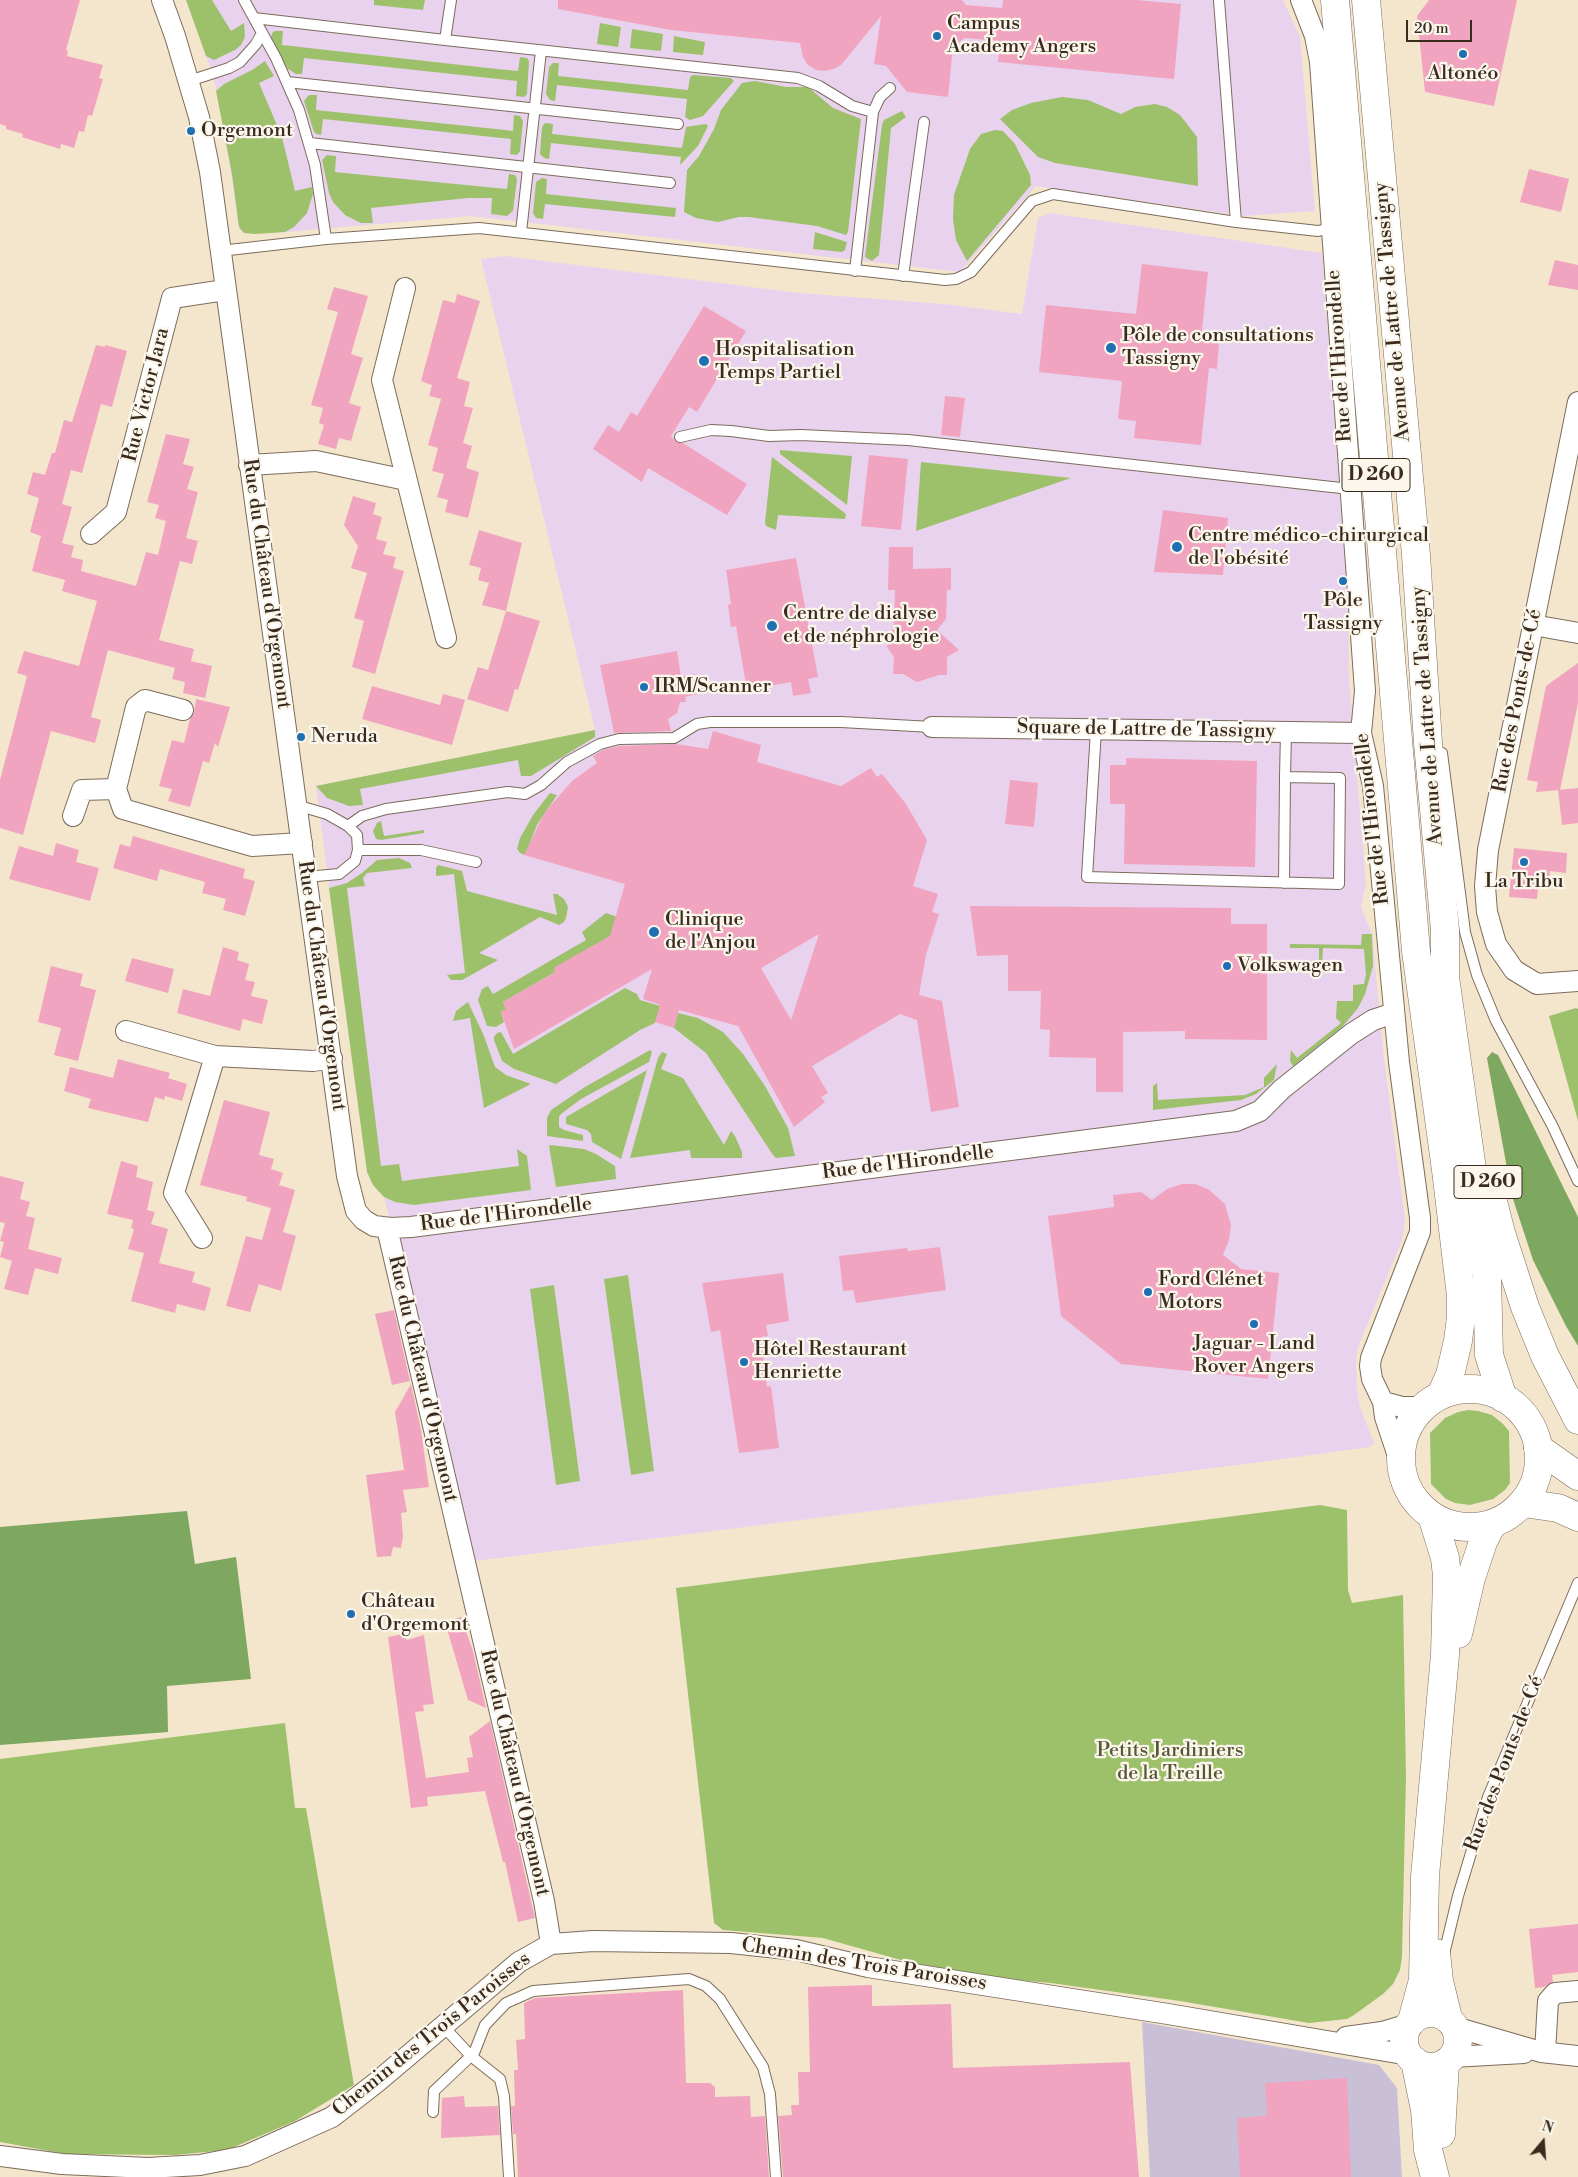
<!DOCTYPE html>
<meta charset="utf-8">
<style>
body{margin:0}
#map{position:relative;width:1578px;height:2177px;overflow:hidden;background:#f4e6cd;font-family:"Libre Bodoni",serif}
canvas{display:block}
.north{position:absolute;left:1518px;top:2117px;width:50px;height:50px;-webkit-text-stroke:4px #fbf7ec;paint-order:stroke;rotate:18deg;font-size:14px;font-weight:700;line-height:20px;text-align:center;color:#3b2a1e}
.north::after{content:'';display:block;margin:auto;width:18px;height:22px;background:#3b2a1e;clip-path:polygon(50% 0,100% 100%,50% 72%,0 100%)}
.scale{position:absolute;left:1406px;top:20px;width:66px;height:22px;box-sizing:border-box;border:2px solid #3b2a1e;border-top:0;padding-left:6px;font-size:15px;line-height:18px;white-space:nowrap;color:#3b2a1e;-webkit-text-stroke:4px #fbf7ec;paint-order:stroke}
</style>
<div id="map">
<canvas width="1578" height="2177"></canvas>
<div class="north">N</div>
<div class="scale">20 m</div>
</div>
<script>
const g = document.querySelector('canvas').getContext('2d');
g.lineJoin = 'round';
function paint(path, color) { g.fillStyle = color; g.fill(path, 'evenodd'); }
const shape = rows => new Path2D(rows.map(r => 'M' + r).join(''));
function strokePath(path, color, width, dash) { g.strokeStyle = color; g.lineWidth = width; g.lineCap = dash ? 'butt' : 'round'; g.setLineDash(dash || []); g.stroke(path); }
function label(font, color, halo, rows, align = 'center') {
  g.font = font + ' "Libre Bodoni",serif'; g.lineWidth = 4.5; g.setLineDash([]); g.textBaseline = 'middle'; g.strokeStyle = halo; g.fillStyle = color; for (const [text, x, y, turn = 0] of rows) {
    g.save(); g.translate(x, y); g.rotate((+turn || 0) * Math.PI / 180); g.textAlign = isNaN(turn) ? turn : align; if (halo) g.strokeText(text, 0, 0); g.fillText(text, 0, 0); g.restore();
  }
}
paint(shape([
 [186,0,1283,0,1300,37,1315,211,1243,216,1036,186,960,272,470,216,275,233,244,233,240,230,238,224,236,204,218,95,210,67],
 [1050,213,1322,253,1348,604,1349,677,1366,884,1361,907,1372,934,1384,1059,1405,1220,1402,1240,1358,1347,1356,1359,1357,1391,1360,1407,1374,1443,1370,1447,1253,1463,475,1561,384,1197,373,1185,367,1172,316,786,595,730,481,259,505,256,799,293,944,304,1022,314,1038,218]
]), '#e9d2ed');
paint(shape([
 [1142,2022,1379,2065,1397,2088,1402,2177,1150,2177]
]), '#c9bfd7');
paint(shape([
 [186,0,212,0,231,31,244,23,245,37,241,45,235,50,214,60,206,56],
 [374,0,425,0,423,10,374,5],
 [600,23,621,27,618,47,597,44],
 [632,29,663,34,661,51,630,48],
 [275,31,283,31,282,45,497,69,518,71,520,57,527,58,529,61,527,94,524,97,516,96,517,81,304,58,302,74,296,74,288,69,271,38,272,33],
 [674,36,705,42,703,55,673,52],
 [265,61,274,76,259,83,282,137,295,191,312,187,313,194,307,213,294,227,285,232,255,234,244,233,239,227,232,174,216,91,224,84,252,70],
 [553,63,559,63,558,76,688,90,690,77,693,75,731,78,734,81,703,116,690,120,685,117,687,99,557,85,555,101,550,100,546,94,549,67],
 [755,81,786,87,808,87,833,108,861,119,848,232,846,235,817,226,749,217,739,217,718,222,696,218,684,212,687,170,699,156,714,129,721,110,742,83],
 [309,95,317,95,316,110,505,130,513,131,514,115,520,116,523,121,520,151,517,155,510,154,511,139,323,119,321,135,317,134,314,132,304,101],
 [1062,97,1088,100,1121,114,1135,107,1155,104,1167,107,1180,115,1197,137,1198,186,1055,163,1038,157,1000,119,1012,110,1031,103],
 [902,111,906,117,891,128,879,255,872,261,865,257,882,125,884,120],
 [545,123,553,124,552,134,682,148,686,127,706,124,708,126,698,146,680,165,681,157,551,143,549,159,544,158,540,154,542,127],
 [995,130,1003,131,1015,144,1030,175,1031,185,967,261,956,240,953,219,954,195,970,149,981,134],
 [327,155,336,156,335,172,384,177,507,189,509,174,515,175,517,179,513,211,507,216,491,214,492,198,468,198,371,208,373,223,361,223,345,215,333,202,329,193,322,160],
 [542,178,547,179,546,194,676,208,675,217,545,204,543,219,536,218,533,213,536,182],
 [815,232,847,242,845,250,842,252,813,249],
 [780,450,852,456,847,505,780,454],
 [772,457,846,514,845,519,778,515,776,530,766,526,765,522],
 [921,462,1071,478,916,531],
 [595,730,595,737,531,776,521,776,518,760,360,789,363,805,349,806,327,798,316,786],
 [550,793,557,795,537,825,525,855,520,853,517,849,520,838,533,815],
 [381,821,384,836,424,830,424,833,381,840,376,839,373,831,377,823],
 [399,858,410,863,412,868,367,873,363,878,365,886,347,888,381,1166,399,1164,402,1181,519,1166,517,1149,527,1156,531,1190,414,1205,395,1202,384,1197,373,1185,367,1172,329,888,347,883,362,873,377,860],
 [438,865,462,871,467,891,557,915,553,894,557,894,564,899,568,907,566,918,564,922,559,925,540,917,479,953,498,960,462,980,451,980,447,975,465,973,454,874,436,876,436,868],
 [606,913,631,922,634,927,503,1002,506,1009,501,1012,504,1022,496,1027,487,1026,478,1000,482,989,488,986,493,994,586,940,582,932],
 [1362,934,1372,934,1373,966,1365,994,1358,1008,1342,1027,1293,1066,1290,1061,1291,1050,1297,1058,1341,1023,1336,1018,1337,1001,1353,1001,1353,985,1364,984,1366,975,1364,949,1323,948,1322,965,1319,965,1319,948,1290,948,1290,944,1361,945],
 [625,988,637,994,640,1000,660,1006,655,1023,640,1030,556,1084,514,1069,502,1061,494,1040,494,1037,497,1033,501,1032,513,1054],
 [468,1002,484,1036,495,1067,506,1075,531,1084,484,1108,470,1018,453,1021,456,1011],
 [1576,1008,1578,1009,1578,1121,1549,1016],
 [678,1013,698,1018,723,1032,743,1054,765,1086,788,1128,795,1156,776,1158,773,1155,706,1053,674,1028],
 [650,1050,652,1052,649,1062,581,1099,561,1114,559,1117,559,1127,564,1130,583,1135,583,1141,547,1136,547,1118,551,1110,585,1087],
 [662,1052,667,1054,661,1069,683,1078,724,1145,731,1131,735,1136,742,1152,742,1158,691,1158,690,1150,630,1158,658,1058],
 [1277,1064,1274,1080,1256,1094,1241,1100,1153,1110,1153,1086,1157,1083,1158,1100,1245,1095,1264,1087,1264,1078],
 [647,1070,621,1159,592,1142,591,1134,587,1130,566,1124,566,1117],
 [551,1145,584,1149,596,1154,615,1166,616,1179,556,1187,549,1146],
 [628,1275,654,1471,631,1475,604,1279],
 [554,1285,580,1481,556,1485,530,1289],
 [1468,1410,1478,1411,1492,1415,1503,1424,1509,1431,1510,1483,1505,1490,1493,1499,1470,1505,1455,1503,1446,1499,1431,1484,1430,1433,1445,1418,1458,1412],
 [1320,1505,1347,1510,1348,1590,1352,1603,1403,1595,1406,1778,1402,1956,1400,1970,1393,1984,1383,1994,1354,2015,1347,2019,1309,2023,1180,2001,1051,1983,994,1978,922,1966,823,1938,723,1930,714,1923,676,1588],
 [285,1723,295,1808,306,1808,354,2085,295,2121,227,2150,175,2155,66,2154,0,2142,0,1759]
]), '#9dc16b');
paint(shape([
 [1492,1052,1498,1055,1578,1217,1578,1346,1566,1326,1533,1260,1512,1196,1487,1058],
 [187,1511,195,1564,236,1557,251,1679,167,1686,168,1732,0,1745,0,1527]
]), '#7ea75f');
paint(shape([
 [0,0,80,0,66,50,68,51,67,56,103,65,99,78,103,79,92,116,88,115,84,132,79,131,74,148,61,144,60,149,22,137,23,134,6,129,6,126,0,124],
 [558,0,962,0,966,5,1002,8,1003,0,1136,0,1181,4,1174,79,998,62,1000,41,965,38,953,46,948,97,907,92,886,66,874,64,881,16,841,65,834,69,824,71,816,70,807,64,803,57,800,43,671,30,558,9],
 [1429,0,1517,0,1494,106,1425,92,1417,16],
 [1529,169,1569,179,1561,212,1520,202],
 [1555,260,1578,265,1578,290,1548,285],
 [1142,264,1208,272,1201,340,1219,342,1217,369,1209,368,1201,445,1134,438,1136,421,1118,419,1122,381,1039,372,1046,305,1136,314],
 [334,287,368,296,351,354,363,358,349,403,361,407,351,441,339,438,336,449,318,444,324,425,319,423,323,408,311,405,338,312,327,309],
 [457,294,480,301,457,378,470,382,464,406,473,408,463,443,472,446,466,468,479,472,468,518,445,512,448,500,437,497,444,474,432,471,438,448,428,445,441,399,429,396,432,385,421,381,443,300,455,303],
 [704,306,746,331,697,412,689,407,671,436,678,443,683,443,747,484,727,515,648,468,642,482,593,449,608,425,619,432,631,412,637,416],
 [96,345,105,347,105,345,127,351,112,407,101,404,82,473,71,470,62,504,72,507,62,543,74,546,71,557,83,560,81,571,136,586,146,552,158,555,166,521,155,518,159,505,147,502,166,434,190,439,183,464,194,467,187,489,198,492,186,538,198,541,192,564,180,561,159,640,194,649,191,661,212,666,205,698,183,693,185,682,172,679,175,668,108,650,91,717,101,720,95,743,51,731,23,835,0,828,0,780,27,676,17,673,24,651,79,666,97,601,62,591,65,580,32,571,41,536,30,532,39,498,27,494,33,472,45,475,52,453,55,453,64,420,72,422],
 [945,396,965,398,960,437,941,435],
 [869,455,908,459,901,530,861,526],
 [353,496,376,503,373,514,382,517,376,539,387,542,383,554,396,557,393,568,404,571,375,674,352,667,364,621,354,618,367,573,351,568,358,546,344,525],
 [1163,510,1228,518,1223,575,1154,572],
 [479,530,522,543,506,611,482,605,489,583,478,580,481,568,469,565],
 [889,547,913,547,913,569,951,568,951,590,947,590,946,619,937,630,959,650,947,657,947,675,939,675,917,682,903,674,893,674,894,657,887,647,894,624,895,590,888,590],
 [796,558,818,677,808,679,811,693,793,696,791,682,747,690,736,626,731,627,728,605,731,604,726,570],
 [506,611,540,621,518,690,515,689,508,712,467,699,478,667,488,670],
 [677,651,681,677,695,674,698,694,685,697,686,702,680,702,677,713,668,719,671,731,614,733,600,665],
 [1578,663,1578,703,1560,790,1536,792,1538,782,1527,780,1546,686],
 [372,686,440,705,443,694,465,700,452,745,362,719],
 [196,699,230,707,218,747,215,743,209,763,203,761,190,807,168,801,172,789,159,786,172,740,184,743,190,719,194,713],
 [713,731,761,745,757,762,841,786,871,768,877,777,882,774,906,804,927,840,913,886,938,894,932,912,939,914,926,955,919,995,942,1001,959,1107,931,1112,917,1020,900,1014,812,1066,828,1093,821,1097,825,1102,794,1127,738,1026,679,1010,674,1028,655,1022,660,1005,643,999,652,969,514,1049,501,1012,506,1009,503,1002,554,973,555,967,610,936,625,884,524,855,545,812,572,781,597,763,593,756,603,750,620,746,676,744,708,749],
 [819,934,791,1020,761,968],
 [1126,758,1257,761,1255,867,1124,864,1125,804,1110,804,1110,765,1126,765],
 [1010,780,1038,783,1034,827,1005,824],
 [1578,788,1578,823,1562,825,1558,790],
 [133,836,245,869,243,878,255,881,245,916,223,910,226,899,202,893,205,882,160,869,157,881,113,868,120,844,130,847],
 [56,843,79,850,76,862,99,868,90,901,9,879,19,846,53,856],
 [1514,848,1567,853,1566,873,1550,871,1549,880,1539,879,1537,899,1509,897],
 [970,906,1231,908,1231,924,1267,924,1267,1040,1185,1039,1185,1031,1123,1032,1123,1092,1096,1092,1096,1058,1049,1057,1050,1030,1040,1029,1041,991,1008,991,1008,955,977,956],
 [223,947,239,952,237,960,249,964,245,980,255,982,251,996,268,1000,262,1024,243,1019,240,1031,177,1013,183,989,210,996],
 [132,958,174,969,168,993,125,981],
 [51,966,83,974,80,986,96,990,78,1061,54,1055,61,1028,38,1022],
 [118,1059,170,1073,168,1078,187,1084,182,1101,165,1096,164,1100,155,1097,148,1122,88,1108,91,1099,64,1091,70,1067,113,1078],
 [224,1100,270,1112,259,1155,274,1159,271,1169,283,1173,279,1185,295,1190,283,1232,296,1236,281,1291,259,1284,250,1312,226,1306,246,1236,262,1240,271,1208,246,1201,247,1197,200,1185],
 [121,1161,138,1166,136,1177,153,1182,147,1210,155,1212,151,1224,168,1229,159,1263,195,1272,192,1282,211,1288,205,1311,177,1304,175,1313,131,1301,144,1253,128,1249,134,1229,131,1228,133,1220,107,1214],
 [0,1176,24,1182,20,1199,30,1202,26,1216,35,1218,28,1249,62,1258,58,1274,35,1268,28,1295,4,1289,12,1261,0,1257,4,1242,0,1241,5,1223,0,1222],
 [1182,1184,1195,1184,1208,1189,1225,1204,1231,1225,1229,1240,1223,1255,1241,1269,1279,1273,1268,1379,1121,1364,1061,1316,1048,1216,1114,1207,1113,1195,1141,1192,1152,1200,1167,1189],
 [940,1247,946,1290,856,1303,853,1290,843,1291,839,1256,907,1248,908,1251],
 [783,1273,789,1321,766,1325,768,1336,761,1337,767,1387,771,1386,779,1448,739,1453,720,1330,711,1332,702,1283],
 [394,1310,410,1381,392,1385,375,1314],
 [411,1384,421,1430,429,1487,403,1490,407,1512,401,1513,403,1536,401,1548,393,1547,391,1556,377,1557,366,1475,404,1470,395,1412],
 [461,1617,473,1651,486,1708,468,1700,445,1622],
 [402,1634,407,1640,424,1635,434,1704,423,1705,424,1711,415,1712,426,1778,469,1772,467,1758,473,1757,469,1737,490,1721,535,1918,518,1922,505,1862,503,1862,485,1791,427,1797,428,1806,411,1808,388,1637],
 [1578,1924,1578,1972,1552,1975,1553,1982,1544,1987,1535,1988,1529,1929],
 [872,1985,872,2006,951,2004,953,2068,1130,2062,1139,2177,783,2177,778,2116,792,2115,791,2105,799,2105,798,2072,810,2072,808,1987],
 [683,1990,686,2083,710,2083,715,2087,715,2097,750,2096,751,2117,765,2116,769,2177,518,2177,516,2134,513,2134,511,2106,515,2106,514,2070,518,2070,516,2040,525,2039,524,2003,535,1998],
 [1347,2078,1351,2177,1240,2177,1237,2118,1267,2116,1265,2083],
 [464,2096,465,2107,498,2106,500,2135,441,2138,442,2098]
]), '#f1a4bf');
const service = shape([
 [244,0,276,58,299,110,315,165,326,239],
 [1219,0,1236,222],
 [254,18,445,40,451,0],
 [445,40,798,78,819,86,852,106,873,112],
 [189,81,229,68,240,62,256,44,262,33],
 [287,82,678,124],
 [310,143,670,183],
 [521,232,541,51],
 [220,251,326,239,479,228,945,280,956,279,971,272,1032,201,1053,194,1236,222,1318,231,1331,228],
 [855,271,873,112,880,97,890,88],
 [903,276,924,122],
 [680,437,711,430,731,431,769,436,801,435,908,440,1350,489],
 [1096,730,1087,877,1339,884,1340,778,1285,777,1286,732],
 [1442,753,1465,932,1477,975,1496,1021,1552,1125,1578,1181],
 [296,805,327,814,348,826,357,835,358,850,355,861,339,874,306,877],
 [348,826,362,816,386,809,508,792,525,794,541,785,567,762,600,744,619,739,674,738,697,724,710,722,841,722,932,727],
 [358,850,421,850,476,862],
 [1284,883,1285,777],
 [1443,1958,1458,1896,1488,1797,1578,1583],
 [443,2026,471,2056,500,2079,504,2096,509,2177],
 [433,2112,434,2091,474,2053,485,2025,506,2003,533,1991,689,1979,706,1986,720,1999,763,2067,770,2094,776,2177]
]);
const minor = shape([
 [162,0,175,36,199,117,210,172,347,1176,356,1211,364,1220,374,1226,391,1228,411,1227,1236,1121,1260,1111,1282,1089,1351,1034,1373,1020,1394,1013],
 [1301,0,1315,36,1320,62,1365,691,1361,733,1373,786,1399,1062,1420,1218,1420,1232,1371,1358,1370,1366,1372,1379,1383,1402,1385,1417,1401,1465],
 [405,288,382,380,446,638],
 [1578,402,1488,850,1485,886,1487,912,1496,944,1514,970,1537,984,1578,981],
 [249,465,316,461,406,480],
 [91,534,116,512,172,298,225,290],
 [1533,625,1578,633],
 [932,727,1361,733],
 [116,789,123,809,252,846,302,843],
 [73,816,82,790,116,789,136,707,145,700,183,710],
 [126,1031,215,1056,313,1061,332,1058],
 [387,1228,544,1901,551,1944],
 [202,1238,174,1193,215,1056],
 [1383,1402,1402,1407,1423,1407],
 [1455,2027,1541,2052,1578,2056],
 [1346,2037,1382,2032,1409,2024],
 [1545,2052,1548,2001,1555,1993,1578,1991],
 [1452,2057,1524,2053],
 [0,2156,62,2164,148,2168,200,2165,245,2156,332,2117,377,2082,519,1962,551,1944,593,1941,731,1943,796,1950,868,1967,1168,2014,1409,2055]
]);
const secondary = shape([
 [1458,1634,1471,1578,1483,1542,1492,1524],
 [1436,1953,1439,1981,1448,2018],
 '1404 2040a27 27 0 1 1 54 0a27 27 0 1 1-54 0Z',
 [1412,2021,1423,1980,1425,1876,1445,1655,1447,1576,1445,1558,1432,1516],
 [1415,2061,1425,2110,1428,2150,1435,2177],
 [1441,2134,1445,2063]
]);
const primary = shape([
 [1335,0,1416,951,1446,1170,1461,1296,1461,1317,1458,1341,1450,1375,1441,1395],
 [1366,0,1416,555,1428,743,1445,930,1445,977,1487,1276,1489,1355,1503,1398],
 [1490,1190,1501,1233,1525,1307,1545,1356,1578,1420],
 '1401 1458a69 69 0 1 1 138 0a69 69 0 1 1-138 0Z'
]);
const trunk = shape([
 [1538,1448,1578,1476],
 [1523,1503,1558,1508,1578,1517]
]);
strokePath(service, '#7c6c5b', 12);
strokePath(minor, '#7c6c5b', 22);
strokePath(secondary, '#7c6c5b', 29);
strokePath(primary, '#7c6c5b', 29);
strokePath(trunk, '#7c6c5b', 29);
strokePath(service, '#fff', 10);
strokePath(minor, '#fff', 20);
strokePath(secondary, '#fff', 28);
strokePath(primary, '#fff', 28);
strokePath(trunk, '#fff', 28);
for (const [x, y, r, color] of [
 [937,36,5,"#1f6fb2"],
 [1463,54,5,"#1f6fb2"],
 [191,131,5,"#1f6fb2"],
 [1111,348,6,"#1f6fb2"],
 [704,361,6,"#1f6fb2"],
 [1177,547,6,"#1f6fb2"],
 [1343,581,5,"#1f6fb2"],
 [772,626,6,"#1f6fb2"],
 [644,687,5,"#1f6fb2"],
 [301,737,5,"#1f6fb2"],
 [1524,862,5,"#1f6fb2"],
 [654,932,6,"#1f6fb2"],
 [1227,966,5,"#1f6fb2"],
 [1148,1292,5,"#1f6fb2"],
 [1254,1324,5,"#1f6fb2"],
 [744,1362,5,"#1f6fb2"],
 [351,1614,5,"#1f6fb2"]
]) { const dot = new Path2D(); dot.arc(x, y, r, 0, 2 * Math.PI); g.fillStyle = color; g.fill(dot); strokePath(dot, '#fbf7ec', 2); }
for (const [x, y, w] of [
 [1376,475,68],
 [1488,1182,68]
]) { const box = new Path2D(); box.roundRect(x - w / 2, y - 16.5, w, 33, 4); g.fillStyle = '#fbf7ec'; g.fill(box); strokePath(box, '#3b2a1e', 1); }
label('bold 19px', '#3b2a1e', null, [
 ["D 260",1376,475],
 ["D 260",1488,1182]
]);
label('20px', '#3b2a1e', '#fbf7ec', [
 ["Campus",947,24],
 ["Academy Angers",947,47],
 ["Altonéo",1463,74,"center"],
 ["Orgemont",201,131],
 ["Pôle de consultations",1122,336],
 ["Tassigny",1122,359],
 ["Hospitalisation",715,350],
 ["Temps Partiel",715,373],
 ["Centre médico-chirurgical",1188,536],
 ["de l'obésité",1188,559],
 ["Pôle",1343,601,"center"],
 ["Tassigny",1343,624,"center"],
 ["Centre de dialyse",783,614],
 ["et de néphrologie",783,637],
 ["IRM/Scanner",654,687],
 ["Neruda",311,737],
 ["La Tribu",1524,882,"center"],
 ["Clinique",665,920],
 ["de l'Anjou",665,943],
 ["Volkswagen",1237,966],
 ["Ford Clénet",1158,1280],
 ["Motors",1158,1303],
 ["Jaguar - Land",1254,1344,"center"],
 ["Rover Angers",1254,1367,"center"],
 ["Hôtel Restaurant",754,1350],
 ["Henriette",754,1373],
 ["Château",361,1602],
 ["d'Orgemont",361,1625]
], 'left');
label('20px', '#3b2a1e', '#fbf7ec', [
 ["Avenue de Lattre de Tassigny",1393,312,-95],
 ["Rue de l'Hirondelle",1340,356,-94],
 ["Rue Victor Jara",147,395,-76],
 ["Rue du Château d'Orgemont",266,584,82],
 ["Rue des Ponts-de-Cé",1518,701,-79],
 ["Avenue de Lattre de Tassigny",1428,716,-94],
 ["Square de Lattre de Tassigny",1146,730,1],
 ["Rue de l'Hirondelle",1373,819,-97],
 ["Rue du Château d'Orgemont",321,986,82],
 ["Rue de l'Hirondelle",908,1163,-7],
 ["Rue de l'Hirondelle",506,1215,-7],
 ["Rue du Château d'Orgemont",422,1379,77],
 ["Rue des Ponts-de-Cé",1505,1764,-69],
 ["Rue du Château d'Orgemont",514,1773,77],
 ["Chemin des Trois Paroisses",864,1965,9],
 ["Chemin des Trois Paroisses",432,2035,-39]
]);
label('20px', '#585735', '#fbf7ec', [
 ["Petits Jardiniers",1170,1751],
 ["de la Treille",1170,1774]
]);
</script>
